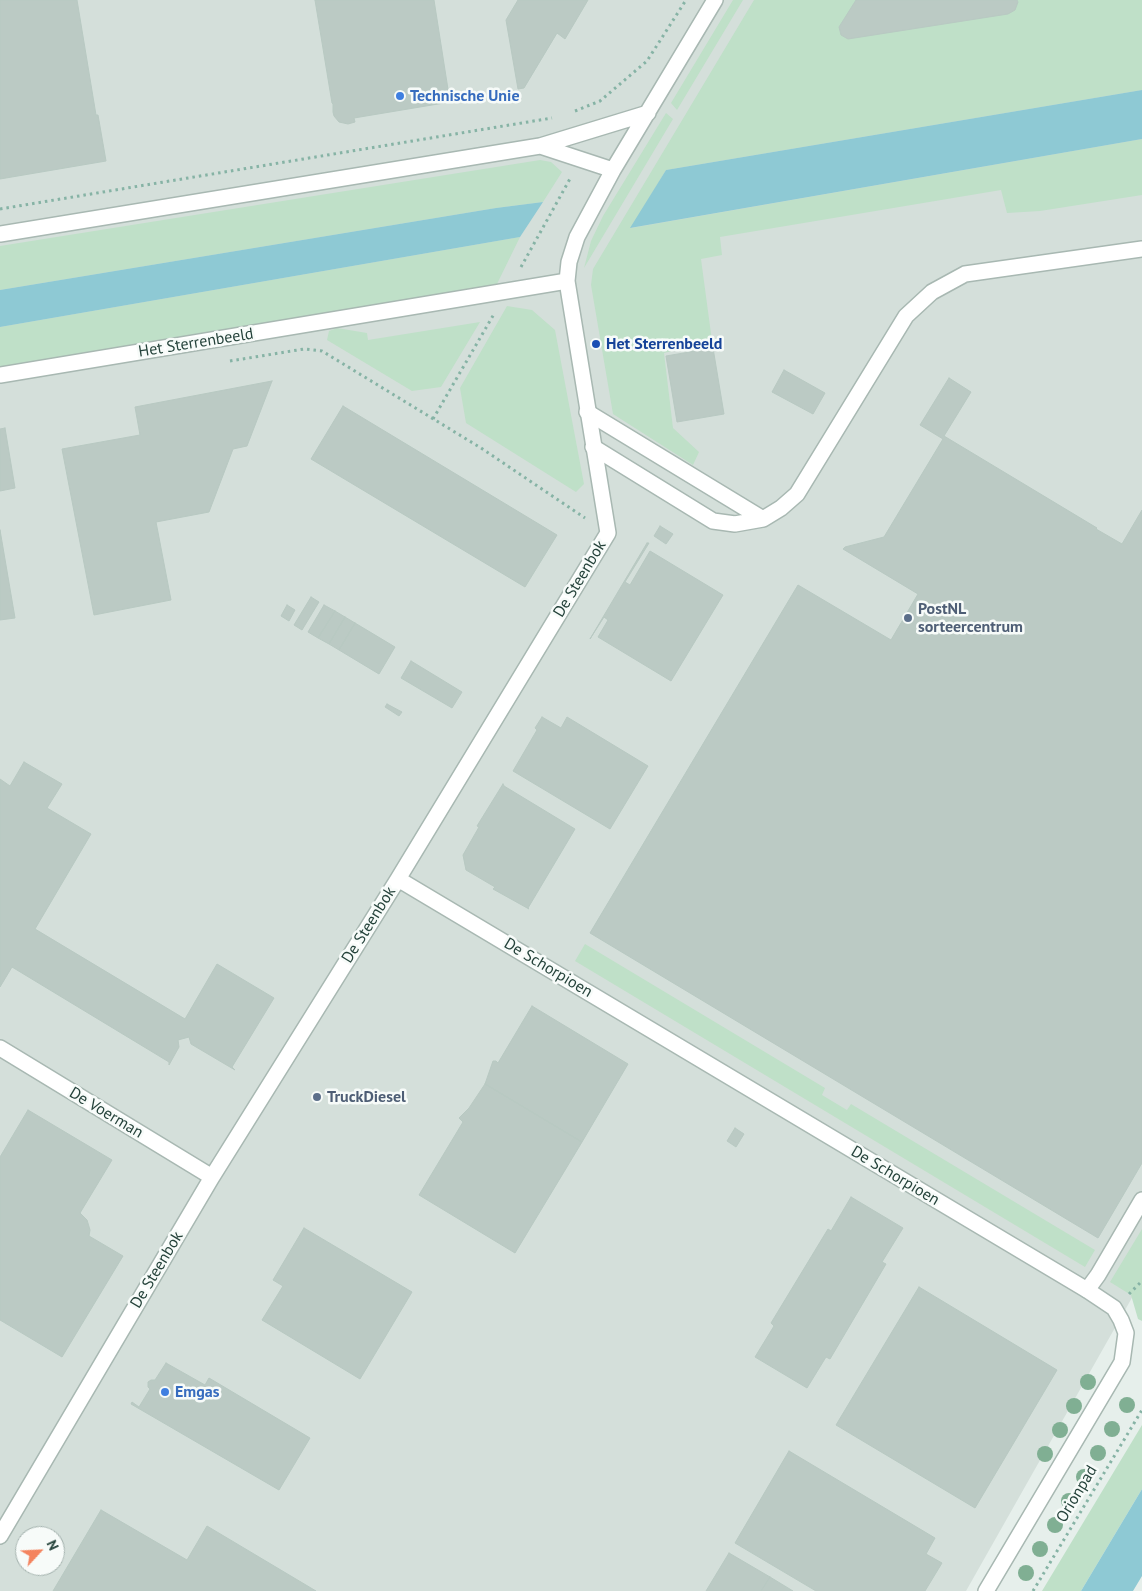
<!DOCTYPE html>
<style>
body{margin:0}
#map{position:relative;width:1142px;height:1591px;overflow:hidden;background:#e6efeb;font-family:"PT Sans",sans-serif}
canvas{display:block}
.north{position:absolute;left:15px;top:1526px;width:50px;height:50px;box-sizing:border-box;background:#f7fbf9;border:1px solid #a3b1ad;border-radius:50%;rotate:65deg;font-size:14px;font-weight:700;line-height:20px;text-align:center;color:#24423a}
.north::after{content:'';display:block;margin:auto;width:18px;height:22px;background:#f4845f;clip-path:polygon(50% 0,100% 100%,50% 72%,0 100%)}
</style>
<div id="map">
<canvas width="1142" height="1591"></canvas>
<div class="north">N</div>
</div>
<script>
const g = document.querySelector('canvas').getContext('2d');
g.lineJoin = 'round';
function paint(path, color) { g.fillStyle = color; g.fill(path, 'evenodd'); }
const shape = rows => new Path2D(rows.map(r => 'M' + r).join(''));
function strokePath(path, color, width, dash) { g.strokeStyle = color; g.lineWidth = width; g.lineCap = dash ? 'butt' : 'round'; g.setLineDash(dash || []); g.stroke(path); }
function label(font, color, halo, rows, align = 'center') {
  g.font = font + ' "PT Sans",sans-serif'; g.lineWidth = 5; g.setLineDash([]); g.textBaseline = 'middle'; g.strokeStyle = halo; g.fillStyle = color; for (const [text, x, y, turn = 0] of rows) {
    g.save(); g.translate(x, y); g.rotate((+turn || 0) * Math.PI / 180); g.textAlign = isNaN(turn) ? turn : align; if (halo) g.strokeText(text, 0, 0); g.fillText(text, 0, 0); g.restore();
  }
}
paint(shape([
 [0,0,1142,0,1142,1280,966,1591,0,1591],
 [25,1536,55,1536,55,1566,25,1566]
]), '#d4dfda');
paint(shape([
 [733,0,743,0,677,110,671,103],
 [754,0,1142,0,1142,90,666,170,631,228,1142,139,1142,195,1040,211,1007,213,1001,190,720,237,722,255,701,259,712,341,664,353,673,428,699,452,693,465,613,414,591,285,593,269],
 [666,113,673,119,584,268,591,241,603,216],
 [540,160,551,162,562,172,543,202,496,208,0,290,0,246],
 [520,237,496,286,0,368,0,327],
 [507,306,532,310,555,330,584,484,576,492,466,423,460,388],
 [480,322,441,387,412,391,327,340,329,331,337,328,367,333,368,340],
 [585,944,825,1088,822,1095,847,1110,851,1104,1095,1250,1085,1267,575,961],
 [1142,1229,1142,1321,1138,1319,1131,1295,1110,1282],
 [1142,1425,1142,1489,1081,1591,1042,1591]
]), '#bfe0c8');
paint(shape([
 [1142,90,1142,139,630,228,666,170],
 [543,202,520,237,0,327,0,290,496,208],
 [1142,1489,1142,1576,1133,1591,1081,1591]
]), '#8ec9d4');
const building = shape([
 [0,0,77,0,96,115,98,115,106,161,0,179,0,0],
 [315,0,434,0,450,102,354,118,355,122,348,124,339,122,334,116,333,112,333,104,332,103,315,0],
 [518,0,588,0,565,39,557,33,524,88,518,89,506,20,518,0],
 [856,0,1017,0,1018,2,1015,10,1008,14,848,39,841,35,839,27,856,0],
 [713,348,724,414,677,422,666,356,713,348],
 [784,370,825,393,813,414,772,392,784,370],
 [949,378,971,392,944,436,1097,528,1096,529,1122,544,1142,510,1142,1163,1098,1238,590,933,798,585,891,640,918,594,843,549,845,547,884,537,943,439,920,425,949,378],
 [272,381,247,446,233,449,209,512,156,522,171,600,94,615,62,449,140,435,135,407,272,381],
 [343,406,557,535,525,587,311,459,343,406],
 [5,428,15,488,0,491,0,429,5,428],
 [660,526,673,534,666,544,654,536,660,526],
 [0,530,15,618,0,620,0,530],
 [647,543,649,543,625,582,630,585,650,551,723,595,671,681,598,637,608,620,604,617,590,639,647,543],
 [311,597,319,602,302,630,294,625,311,597],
 [287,605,295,610,289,621,281,616,287,605],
 [324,605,335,611,318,638,308,632,324,605],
 [335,611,345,617,329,644,318,638,335,611],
 [345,617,355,623,339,650,329,644,345,617],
 [355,623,395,647,379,674,339,650,355,623],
 [411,661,462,692,452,708,401,678,411,661],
 [387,704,402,712,399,716,385,707,387,704],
 [542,717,561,728,567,717,648,766,610,829,513,771,537,730,535,728,542,717],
 [24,762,62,784,47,808,91,834,35,929,185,1019,217,964,274,998,232,1067,235,1070,191,1044,189,1037,178,1040,179,1047,169,1065,169,1062,12,967,0,987,0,779,10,786,24,762],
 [503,784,504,786,575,829,528,908,529,909,493,889,495,887,466,870,463,855,479,827,477,826,503,784],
 [532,1006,628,1064,582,1142,485,1084,493,1061,496,1061,498,1063,532,1006],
 [485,1084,582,1142,515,1253,419,1195,463,1122,459,1118,469,1108,485,1084],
 [28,1110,112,1160,80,1213,87,1220,90,1230,89,1236,123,1256,62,1357,0,1320,0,1157,28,1110],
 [735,1128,744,1134,736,1147,727,1141,735,1128],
 [851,1197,903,1228,882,1262,886,1264,830,1359,826,1357,807,1388,755,1357,774,1326,771,1323,828,1229,831,1231,851,1197],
 [304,1228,412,1292,360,1379,262,1320,283,1286,273,1280,304,1228],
 [919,1287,1057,1370,975,1508,836,1425,919,1287],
 [166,1363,205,1385,209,1378,310,1438,279,1490,131,1404,132,1402,139,1407,150,1389,148,1387,148,1382,151,1380,155,1380,166,1363],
 [789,1451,935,1538,926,1554,942,1563,925,1591,816,1591,735,1543,789,1451],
 [101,1510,187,1560,207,1526,316,1591,53,1591,101,1510],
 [729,1553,770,1577,761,1591,706,1591,729,1553],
 [770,1577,793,1591,761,1591,770,1577]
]);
paint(building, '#bbcac4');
strokePath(building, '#b8c9c2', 1);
const service = shape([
 [587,412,763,519],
 [593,447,713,521,735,524,763,519,781,508,797,494,906,316,932,292,965,274,1142,249],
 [1087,1290,1098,1275,1142,1200]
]);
const minor = shape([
 [540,146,648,113],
 [0,234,540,146,613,170],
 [0,375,567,281],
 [398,879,1087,1290,1114,1308,1121,1320,1126,1333,1122,1362,986,1591],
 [0,1048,212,1177],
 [0,1536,212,1177,398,879,608,533,567,281,569,262,577,237,613,170,715,0]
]);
strokePath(service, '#a8b8b2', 18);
strokePath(minor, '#a8b8b2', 18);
strokePath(shape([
 [575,111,600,101,647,61,686,0],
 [0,209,552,118],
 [521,267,571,177],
 [230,361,304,349,322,351,481,448,585,518],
 [433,419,494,314],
 [1129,1294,1142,1281],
 [1033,1591,1142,1410]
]), '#86b3a5', 3, [2.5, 4]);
strokePath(service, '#fff', 15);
strokePath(minor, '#fff', 15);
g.fillStyle = '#80af93';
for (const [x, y] of [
 [1088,1382],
 [1127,1405],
 [1074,1406],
 [1112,1429],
 [1060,1430],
 [1098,1453],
 [1045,1454],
 [1084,1477],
 [1069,1501],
 [1055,1525],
 [1040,1549],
 [1026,1573]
]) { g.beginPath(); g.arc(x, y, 8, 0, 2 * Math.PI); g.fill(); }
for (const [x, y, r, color] of [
 [400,96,5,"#3f7fe0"],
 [596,344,5,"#1a4fb4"],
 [908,618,5,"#5c6f8a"],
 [317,1097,5,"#5c6f8a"],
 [165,1392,5,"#3f7fe0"]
]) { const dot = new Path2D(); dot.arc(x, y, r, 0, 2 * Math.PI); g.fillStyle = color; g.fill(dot); strokePath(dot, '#f7fbf9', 2); }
label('bold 16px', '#366cbe', '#f7fbf9', [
 ["Technische Unie",410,96],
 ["Emgas",175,1392]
], 'left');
label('16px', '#24423a', '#f7fbf9', [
 ["Het Sterrenbeeld",196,343,-9],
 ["De Steenbok",580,579,-59],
 ["De Steenbok",369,925,-58],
 ["De Schorpioen",548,968,31],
 ["De Voerman",106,1113,31],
 ["De Schorpioen",895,1176,31],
 ["De Steenbok",157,1270,-59],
 ["Orionpad",1077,1494,-59]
]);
label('bold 16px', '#164399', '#f7fbf9', [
 ["Het Sterrenbeeld",606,344]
], 'left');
label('bold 16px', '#4e5e75', '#f7fbf9', [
 ["PostNL",918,609],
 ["sorteercentrum",918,627],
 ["TruckDiesel",327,1097]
], 'left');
</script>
